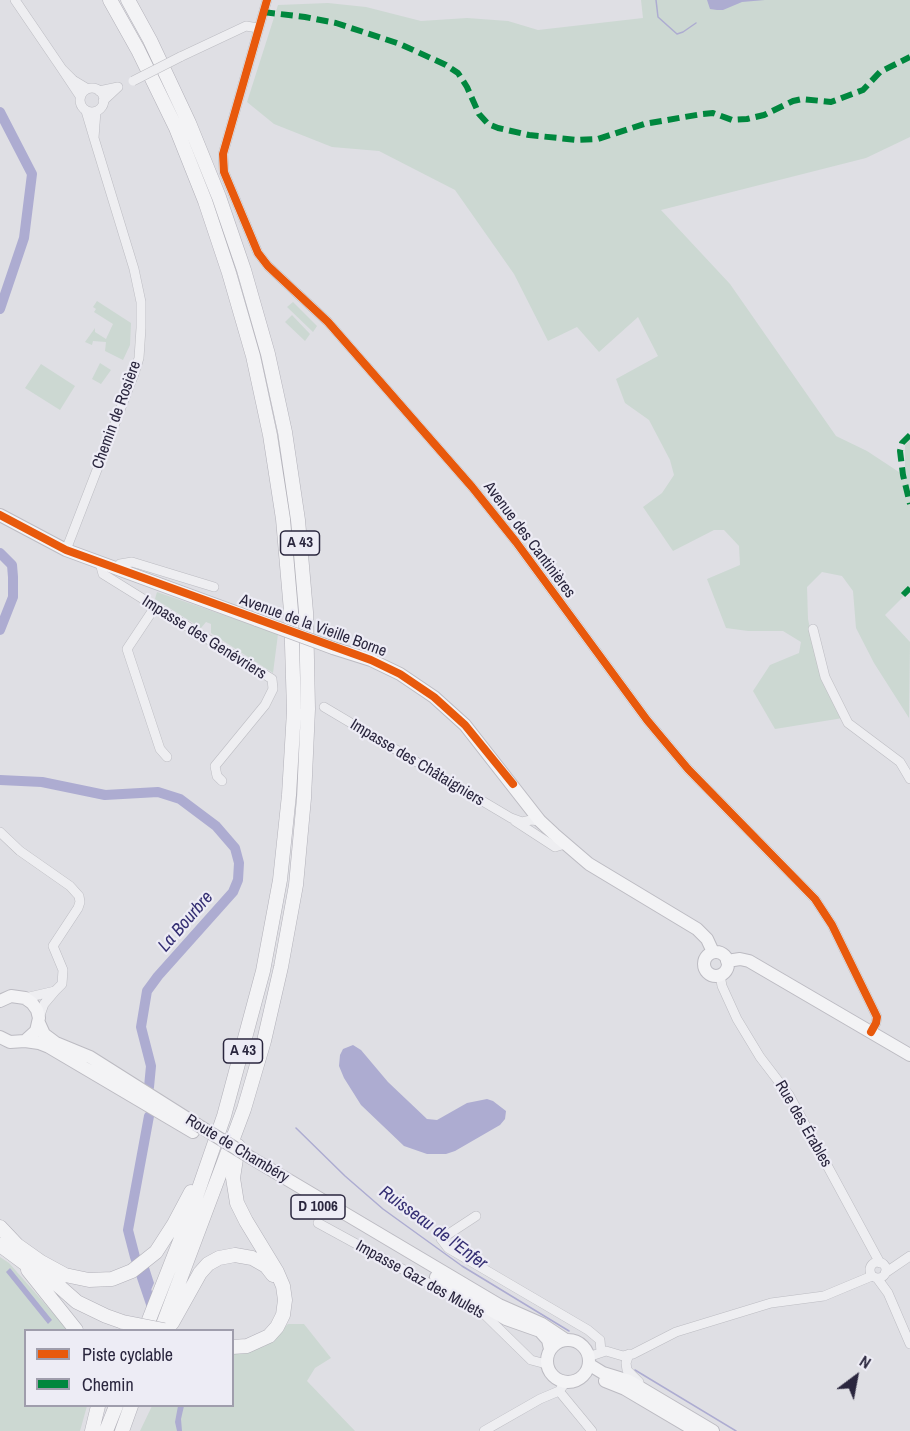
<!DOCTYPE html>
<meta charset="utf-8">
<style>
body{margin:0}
#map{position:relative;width:910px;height:1431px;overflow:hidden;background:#dfdfe4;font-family:"Archivo Narrow",sans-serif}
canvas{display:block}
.legend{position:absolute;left:24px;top:1329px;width:210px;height:78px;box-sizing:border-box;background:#edecf5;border:2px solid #9f9dac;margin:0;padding:8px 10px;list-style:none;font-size:18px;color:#2a263e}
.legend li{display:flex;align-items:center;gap:12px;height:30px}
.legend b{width:30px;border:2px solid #9f9dac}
.north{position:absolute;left:826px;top:1347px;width:60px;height:60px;-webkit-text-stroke:4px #edecf5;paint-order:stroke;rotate:32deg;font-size:16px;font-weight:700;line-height:24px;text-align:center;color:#2a263e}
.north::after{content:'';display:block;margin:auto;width:21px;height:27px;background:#2a263e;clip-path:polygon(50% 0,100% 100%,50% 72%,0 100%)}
</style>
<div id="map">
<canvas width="910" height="1431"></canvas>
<ul class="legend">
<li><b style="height:8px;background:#e8590c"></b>Piste cyclable</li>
<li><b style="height:8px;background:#00873e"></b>Chemin</li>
</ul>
<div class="north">N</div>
</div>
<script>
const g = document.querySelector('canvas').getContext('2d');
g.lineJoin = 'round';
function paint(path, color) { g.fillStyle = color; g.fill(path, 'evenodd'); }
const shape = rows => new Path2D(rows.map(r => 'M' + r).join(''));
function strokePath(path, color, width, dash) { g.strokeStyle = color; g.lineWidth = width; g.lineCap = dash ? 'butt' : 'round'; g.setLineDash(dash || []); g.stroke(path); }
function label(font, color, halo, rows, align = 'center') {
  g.font = font + ' "Archivo Narrow",sans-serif'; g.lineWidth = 4.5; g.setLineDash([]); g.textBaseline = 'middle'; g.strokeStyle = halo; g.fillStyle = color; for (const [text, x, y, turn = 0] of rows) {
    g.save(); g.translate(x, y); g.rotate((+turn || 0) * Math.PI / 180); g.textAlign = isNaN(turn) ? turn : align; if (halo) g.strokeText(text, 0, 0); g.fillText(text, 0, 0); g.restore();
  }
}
paint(shape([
 [641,0,910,0,910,137,866,158,661,210,730,284,836,436,867,451,905,476,905,443,910,439,910,590,885,615,910,642,909,718,874,663,856,628,853,591,842,576,822,572,807,587,808,619,818,668,843,718,775,729,753,691,770,665,799,653,801,642,783,631,748,631,726,628,707,579,740,565,739,546,724,530,714,530,673,551,643,507,662,493,674,475,670,460,649,420,625,403,616,379,658,356,638,317,599,352,577,327,548,341,514,274,455,190,379,151,332,147,274,124,247,102,278,5,328,3,366,7,421,21,467,18,508,21,538,30,643,18],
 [97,301,131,323,130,345,123,360,105,351,106,342,93,341,92,345,85,342,95,328,95,332,106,339,113,324,94,312,96,309,93,307],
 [293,302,317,326,313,332,287,307],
 [292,315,310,334,305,341,285,322],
 [100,363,111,370,101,384,92,379],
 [41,364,75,386,60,410,25,388],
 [157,592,278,634,273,673,211,633,211,624,206,622,201,628,155,599],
 [0,1257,9,1263,68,1330,26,1330,26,1406,87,1406,80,1431,0,1431],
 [288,1324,304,1324,331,1358,315,1368,307,1381,355,1431,140,1431,152,1406,232,1406,233,1351,244,1352,265,1346]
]), '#ccd8d2');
paint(shape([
 [707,0,765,0,742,2,723,10,717,10,710,9],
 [353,1045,361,1050,388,1082,427,1119,437,1120,467,1103,487,1099,493,1101,506,1111,505,1119,500,1125,455,1151,446,1154,427,1154,404,1146,361,1105,344,1078,339,1066,340,1055,343,1049],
 [148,1264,154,1283,146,1302,137,1273],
 [10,1268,52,1320,48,1324,6,1272],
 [178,1406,184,1406,181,1419,182,1431,177,1431,175,1422]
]), '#adacd1');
strokePath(shape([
 [656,0,658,17,677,34,683,32,696,23],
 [296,1128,345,1176,383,1209,462,1266,569,1331],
 [635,1370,736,1431]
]), '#adacd1', 1.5);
strokePath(shape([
 [0,112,32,174,24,238,0,309],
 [0,553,12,565,13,577,13,597,0,630],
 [0,780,42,782,105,795,158,792,180,799,216,826,235,848,239,863,238,880,233,892,158,976,147,991,141,1027,151,1066,149,1087],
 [149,1116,128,1230,135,1257,154,1313]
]), '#adacd1', 10);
const minor = shape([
 [15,0,62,69],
 [267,0,223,154,224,172,258,253,268,266,328,322,472,487,516,542,647,720,688,769,815,899,832,925,877,1017,876,1023,871,1032],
 [180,57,246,26,258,28],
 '80 100a12 12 0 1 1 24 0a12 12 0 1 1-24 0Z',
 [99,91,118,87,103,101],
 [80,96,62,69,73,80,88,89],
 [86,111,94,138,96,111],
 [66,550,134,374,139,358,141,328,141,302,134,269,94,138],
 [100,563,103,574,272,679,273,689,265,705,215,766,217,776,222,781],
 [116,569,120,564,132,562,214,587],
 [155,607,127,649,160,749,167,757],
 [813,629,825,677,848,723,900,762,910,779],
 [324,707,511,818,522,822,531,820,540,821],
 [515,821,555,847,565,844],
 [0,832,20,851,70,886,79,896,80,902,78,908,53,946,63,970,62,984,55,991],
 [720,975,722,986,737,1019,760,1057,789,1095,880,1263],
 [25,998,55,991,44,1004,39,1018],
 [476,1216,441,1239,448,1248,588,1330,600,1340,601,1352],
 [318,1223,483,1313,531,1360,546,1364],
 '870 1270a8 8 0 1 1 16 0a8 8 0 1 1-16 0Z',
 [885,1273,910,1256],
 [877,1278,888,1293,910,1344],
 [629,1354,626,1363,627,1370,639,1382],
 [588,1357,606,1351,623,1356,633,1354,676,1332,771,1303,824,1296,872,1276],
 [559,1391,592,1431],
 [484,1431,540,1399,559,1391,566,1382]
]);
const major = shape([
 [0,515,66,550,257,620],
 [333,648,371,660,400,674,434,697,465,725,540,821,554,834,589,864,697,929,707,939,713,952],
 '704 964a12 12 0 1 1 24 0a12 12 0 1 1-24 0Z',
 [727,961,740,959,749,961,910,1055],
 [0,1001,11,996,25,998,32,1003,37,1010,39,1018,36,1031,25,1041,10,1042,0,1037],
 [39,1023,44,1034,56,1043,90,1057,196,1124],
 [25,1041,39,1043,49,1047,193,1132],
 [253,1159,499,1305,542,1324,566,1340],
 [436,1277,506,1319,540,1331,548,1340,550,1349],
 '547 1361a21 21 0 1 1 42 0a21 21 0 1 1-42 0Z',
 [590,1365,603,1373,629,1381,713,1431],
 [605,1381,625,1389,696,1431]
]);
const highway = shape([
 [110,0,138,50,176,128,205,201,229,273,253,356,270,435,283,519,291,611,294,711,289,795,280,880,263,971,224,1116,187,1223,145,1330],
 [128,0,150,40,189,123,219,197,244,270,268,354,285,432,298,520,306,612,308,709,304,798,296,885,281,967,264,1041,244,1109,161,1330],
 [0,1227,17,1245,21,1252],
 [0,1245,39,1274],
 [17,1245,41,1262,65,1275,89,1280,112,1279,132,1271,156,1252,174,1224,191,1192],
 [35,1265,77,1302,106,1316,123,1322],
 [28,1270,76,1330],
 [172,1323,200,1273,208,1264,219,1258,235,1255,252,1258,266,1266,273,1275],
 [232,1347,247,1346,269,1336,277,1327,283,1315,285,1300,283,1286,277,1272,246,1221,237,1203,233,1178,238,1146],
 [92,1431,98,1406],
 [106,1431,116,1406],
 [122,1431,131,1406]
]);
strokePath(minor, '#bcbcc2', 10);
strokePath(major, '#bcbbc2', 14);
strokePath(highway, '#b2b1b9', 15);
strokePath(minor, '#eeeef1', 9);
strokePath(major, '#f3f3f5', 12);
strokePath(highway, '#f3f3f5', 14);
const minorBridge = shape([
 [133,81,180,57]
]);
const majorBridge = shape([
 [257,620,333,648],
 [196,1124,253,1159]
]);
const highwayBridge = shape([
 [123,1322,164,1330]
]);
strokePath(minorBridge, '#bcbcc2', 10, []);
strokePath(majorBridge, '#bcbbc2', 14, []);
strokePath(highwayBridge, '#b2b1b9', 15, []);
strokePath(minorBridge, '#eeeef1', 9);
strokePath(majorBridge, '#f3f3f5', 12);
strokePath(highwayBridge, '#f3f3f5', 14);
strokePath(shape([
 [263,12,305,17,336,23,400,44,446,65,458,73,467,87,479,114,488,124,498,128,529,135,577,140,598,139,644,124,702,114,713,113,732,120,747,119,764,115,793,101,802,99,831,102,863,90,880,72,910,57],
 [910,435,902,443,900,451,903,475,910,504],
 [903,595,910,588]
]), '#00873e', 6, [12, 6]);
strokePath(shape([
 [267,0,223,154,224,172,258,253,268,266,328,322,472,487,516,542,647,720,688,769,815,899,832,925,877,1017,876,1023,871,1032],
 [0,515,66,550,371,660,400,674,434,697,465,725,513,784]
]), '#e8590c', 8);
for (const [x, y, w] of [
 [300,543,39],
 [243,1051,39],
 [318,1207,54]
]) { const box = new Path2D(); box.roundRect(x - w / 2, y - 12, w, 24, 4.5); g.fillStyle = '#edecf5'; g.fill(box); strokePath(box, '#2a263e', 1.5); }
label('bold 15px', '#2a263e', null, [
 ["A 43",300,543],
 ["A 43",243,1051],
 ["D 1006",318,1207]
]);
label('16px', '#2a263e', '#edecf5', [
 ["Chemin de Rosière",117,415,-70],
 ["Avenue des Cantinières",529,540,53],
 ["Avenue de la Vieille Borne",313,626,20],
 ["Impasse des Genévriers",204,638,32],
 ["Impasse des Châtaigniers",417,763,31],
 ["Rue des Érables",803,1124,60],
 ["Route de Chambéry",237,1149,31],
 ["Impasse Gaz des Mulets",420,1280,29]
]);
label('italic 18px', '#342e73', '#edecf5', [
 ["La Bourbre",186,922,-49],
 ["Ruisseau de l'Enfer",433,1228,36]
]);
</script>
